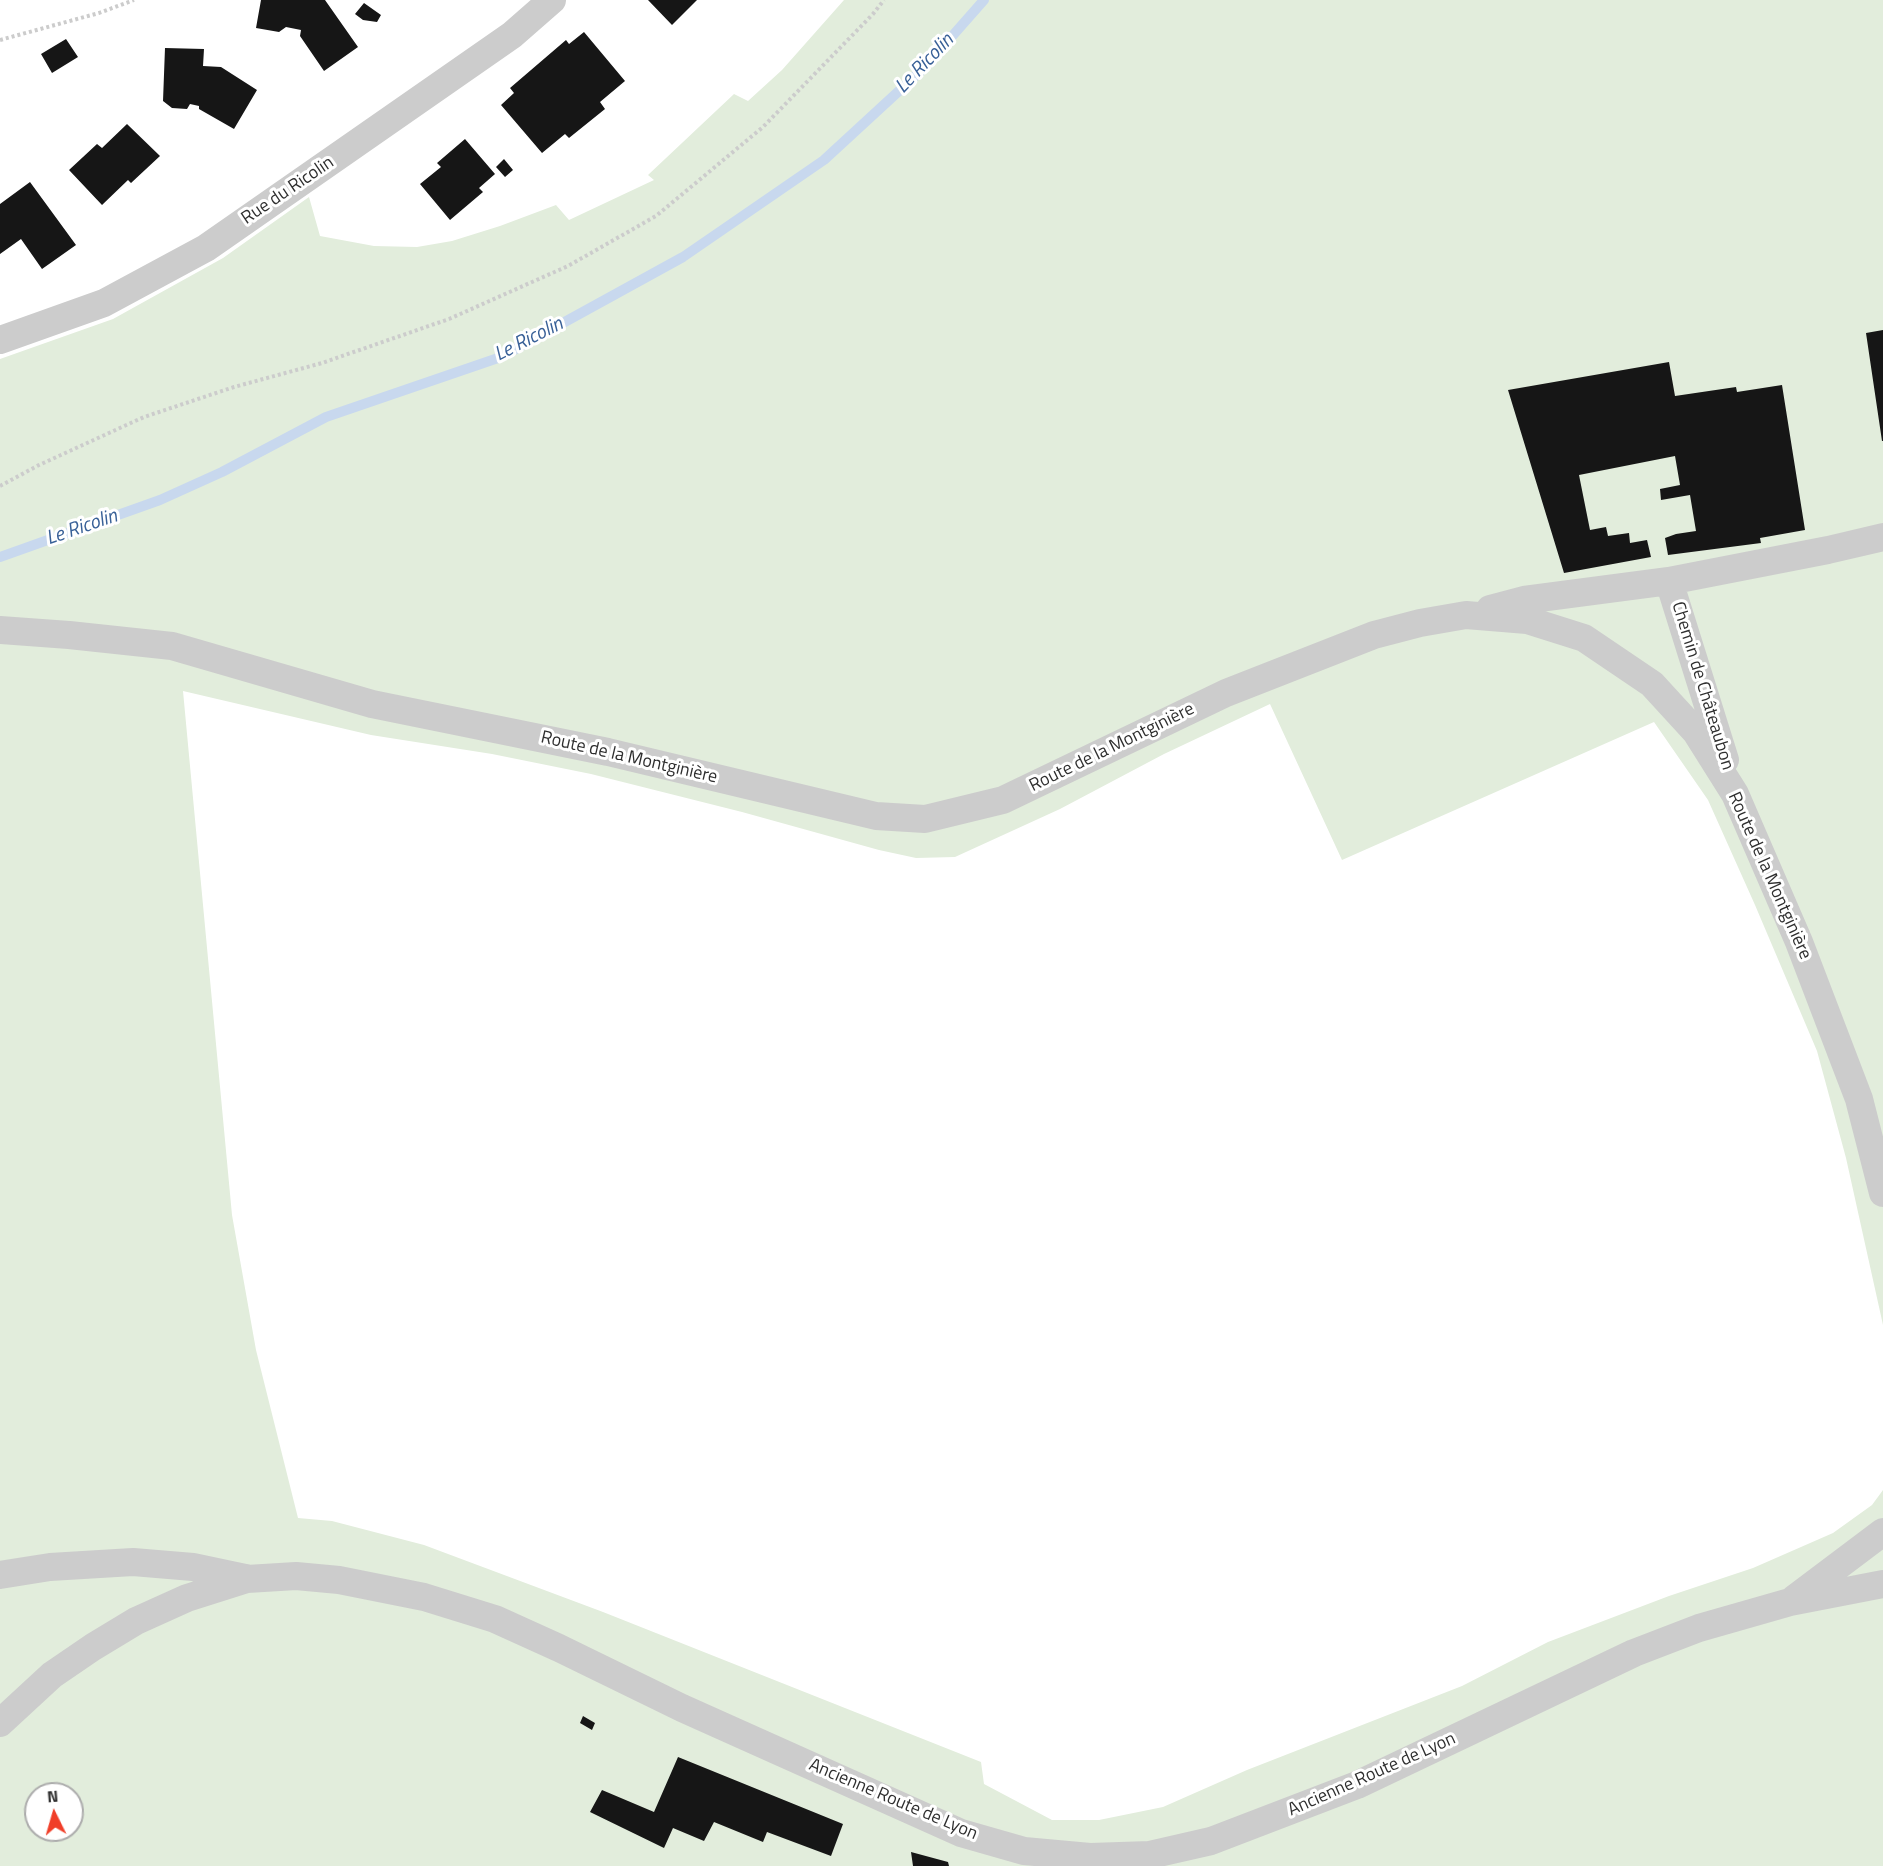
<!DOCTYPE html>
<meta charset="utf-8">
<style>
body{margin:0}
#map{position:relative;width:1883px;height:1866px;overflow:hidden;background:#fff;font-family:"Titillium Web",sans-serif}
canvas{display:block}
.north{position:absolute;left:24px;top:1782px;width:60px;height:60px;box-sizing:border-box;background:#fff;border:2px solid #acacac;border-radius:50%;rotate:355deg;font-size:16px;font-weight:700;line-height:24px;text-align:center;color:#2f2f2f}
.north::after{content:'';display:block;margin:auto;width:21px;height:27px;background:#f03e28;clip-path:polygon(50% 0,100% 100%,50% 72%,0 100%)}
</style>
<div id="map">
<canvas width="1883" height="1866"></canvas>
<div class="north">N</div>
</div>
<script>
const g = document.querySelector('canvas').getContext('2d');
g.lineJoin = 'round';
function paint(path, color) { g.fillStyle = color; g.fill(path, 'evenodd'); }
const shape = rows => new Path2D(rows.map(r => 'M' + r).join(''));
function strokePath(path, color, width, dash) { g.strokeStyle = color; g.lineWidth = width; g.lineCap = dash ? 'butt' : 'round'; g.setLineDash(dash || []); g.stroke(path); }
function label(font, color, halo, rows, align = 'center') {
  g.font = font + ' "Titillium Web",sans-serif'; g.lineWidth = 6; g.setLineDash([]); g.textBaseline = 'middle'; g.strokeStyle = halo; g.fillStyle = color; for (const [text, x, y, turn = 0] of rows) {
    g.save(); g.translate(x, y); g.rotate((+turn || 0) * Math.PI / 180); g.textAlign = isNaN(turn) ? turn : align; if (halo) g.strokeText(text, 0, 0); g.fillText(text, 0, 0); g.restore();
  }
}
paint(shape([
 [844,0,1883,0,1883,1325,1846,1158,1817,1051,1755,905,1708,800,1654,722,1342,860,1270,704,1164,754,1060,809,955,857,916,858,879,850,742,812,591,774,492,754,371,735,183,691,232,1215,256,1350,298,1518,332,1521,424,1545,603,1612,981,1762,984,1784,1052,1820,1099,1820,1163,1807,1247,1770,1462,1686,1548,1642,1669,1596,1753,1568,1833,1533,1872,1505,1883,1490,1883,1866,0,1866,0,359,113,319,223,258,309,197,320,236,374,246,417,247,452,241,500,226,556,205,569,220,654,180,648,175,734,94,748,101,782,70],
 [36,1794,72,1794,72,1830,36,1830]
]), '#e2eddc');
strokePath(shape([
 [0,557,160,500,222,472,326,417,501,357,683,257,824,160,925,67,984,0]
]), '#c8d8ee', 10);
paint(shape([
 [261,0,325,0,358,47,324,71,300,36,301,30,286,27,279,32,256,28],
 [648,0,697,0,672,25],
 [364,3,381,15,377,22,363,20,355,14],
 [584,32,625,81,600,102,605,109,569,138,565,134,542,153,501,105,514,93,510,88,566,40,569,44],
 [66,39,78,57,52,73,41,54],
 [165,48,204,49,203,66,221,67,257,90,234,129,199,109,199,106,190,104,187,109,172,108,163,101],
 [127,124,160,156,131,183,128,180,102,205,69,170,97,144,102,148],
 [465,139,495,174,479,188,483,192,450,220,420,184,441,167,437,163],
 [504,159,513,170,505,177,496,167],
 [30,182,76,245,42,269,21,239,0,254,0,204],
 [1883,330,1883,441,1882,441,1866,333],
 [1669,362,1675,396,1736,387,1737,392,1782,385,1805,530,1760,538,1761,543,1668,555,1665,538,1676,534,1696,531,1690,495,1661,500,1660,489,1680,485,1675,456,1579,475,1590,530,1606,527,1608,536,1629,533,1630,543,1647,540,1651,557,1564,573,1508,390],
 [583,1716,595,1723,592,1730,580,1723],
 [678,1757,843,1824,831,1856,767,1832,763,1842,714,1822,704,1841,673,1828,664,1848,590,1812,602,1790,654,1812],
 [911,1852,948,1862,949,1866,913,1866]
]), '#161616');
strokePath(shape([
 [0,40,99,13,134,0],
 [0,486,39,465,144,417,234,387,322,363,449,319,568,266,656,216,763,127,873,14,884,0]
]), '#ccc', 4, [3, 3]);
strokePath(shape([
 [0,340,104,303,206,248,512,35,552,0],
 [1490,609,1524,600,1669,581],
 [0,630,69,635,172,646,372,704,608,752,876,816,925,819,1003,800,1226,693,1374,635,1420,623,1466,615,1527,620,1584,638,1652,684,1696,732,1735,794,1799,942,1859,1099,1883,1193],
 [1725,760,1669,581,1828,550,1883,537],
 [0,1575,50,1567,133,1562,193,1567,245,1578],
 [1794,1599,1883,1532],
 [0,1723,52,1675,93,1647,136,1621,187,1598,247,1579,296,1576,339,1580,424,1597,495,1619,559,1648,682,1708,961,1833,1024,1851,1090,1857,1150,1855,1211,1841,1357,1785,1634,1653,1699,1628,1790,1602,1883,1584]
]), '#ccc', 28);
label('18px', '#2f2f2f', '#fff', [
 ["Rue du Ricolin",288,191,-34],
 ["Chemin de Châteaubon",1702,686,73],
 ["Route de la Montginière",1112,748,-26],
 ["Route de la Montginière",629,758,13],
 ["Route de la Montginière",1769,876,66],
 ["Ancienne Route de Lyon",1372,1775,-24],
 ["Ancienne Route de Lyon",893,1800,23]
]);
label('italic 20px', '#386097', '#fff', [
 ["Le Ricolin",925,64,-46],
 ["Le Ricolin",529,340,-27],
 ["Le Ricolin",82,528,-19]
]);
</script>
